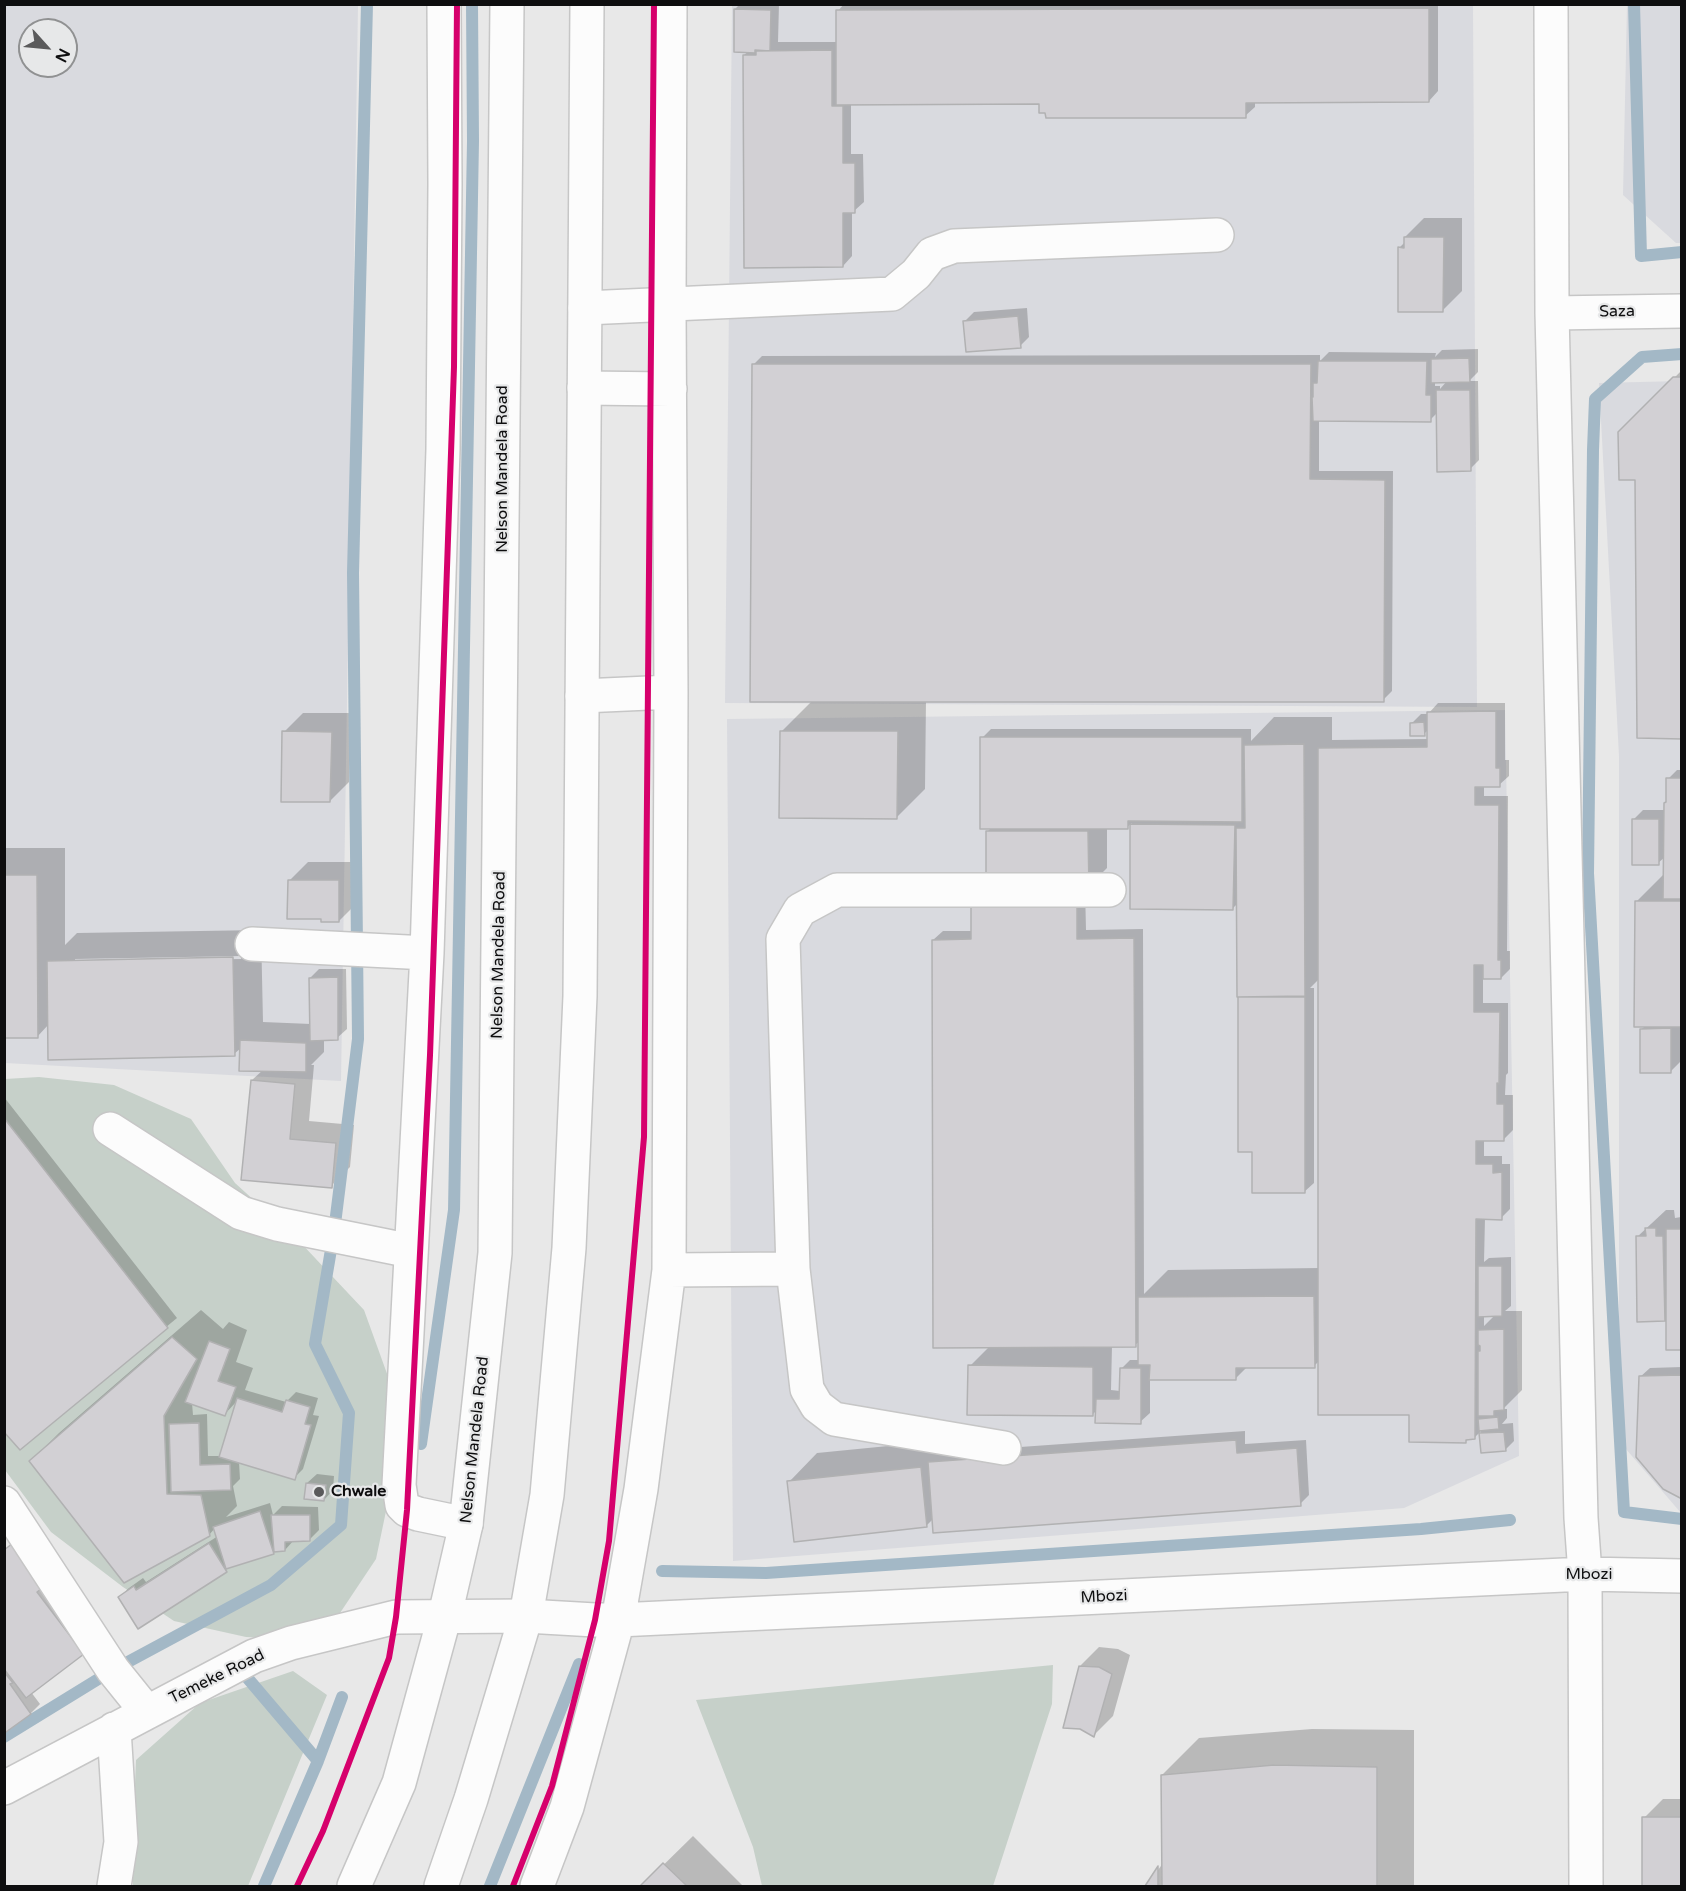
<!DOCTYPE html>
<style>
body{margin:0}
#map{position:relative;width:1686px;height:1891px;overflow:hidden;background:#e8e8e8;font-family:"Varela Round",sans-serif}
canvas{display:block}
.frame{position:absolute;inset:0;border:6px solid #0e0e0f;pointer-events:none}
.north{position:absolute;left:18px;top:18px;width:60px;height:60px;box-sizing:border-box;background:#e7e8e9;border:2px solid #909192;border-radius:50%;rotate:117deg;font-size:16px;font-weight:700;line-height:24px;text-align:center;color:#0e0e0f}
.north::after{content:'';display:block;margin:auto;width:21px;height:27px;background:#5a5a5b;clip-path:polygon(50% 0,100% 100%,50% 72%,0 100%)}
</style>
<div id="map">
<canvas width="1686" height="1891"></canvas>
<div class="frame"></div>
<div class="north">N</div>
</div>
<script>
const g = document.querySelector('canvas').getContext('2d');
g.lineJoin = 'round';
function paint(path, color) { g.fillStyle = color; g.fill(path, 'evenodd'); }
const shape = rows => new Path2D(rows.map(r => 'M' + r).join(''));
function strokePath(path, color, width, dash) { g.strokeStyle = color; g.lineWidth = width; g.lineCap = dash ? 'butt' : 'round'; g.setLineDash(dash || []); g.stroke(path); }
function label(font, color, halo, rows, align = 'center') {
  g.font = font + ' "Varela Round",sans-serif'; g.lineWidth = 4.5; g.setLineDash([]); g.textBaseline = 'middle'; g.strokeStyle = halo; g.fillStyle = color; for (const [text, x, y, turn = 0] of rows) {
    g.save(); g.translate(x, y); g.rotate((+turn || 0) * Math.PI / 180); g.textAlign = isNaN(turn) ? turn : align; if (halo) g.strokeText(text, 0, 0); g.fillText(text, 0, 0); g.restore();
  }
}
paint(shape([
 [4,5,358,5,341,1081,5,1063],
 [30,30,66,30,66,66,30,66],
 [732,5,1473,5,1477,707,725,703],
 [1627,5,1681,5,1681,243,1676,243,1623,195],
 [1681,381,1681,1513,1619,1441,1619,756,1599,383],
 [1505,710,1519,1456,1404,1508,733,1561,727,719]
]), '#d9dadf');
paint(shape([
 [39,1077,114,1085,191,1119,235,1183,299,1241,364,1310,394,1393,395,1468,376,1559,338,1616,294,1639,246,1637,174,1621,123,1587,51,1532,5,1470,5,1079],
 [1053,1665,1052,1704,993,1886,762,1886,753,1847,696,1700],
 [293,1671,327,1695,248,1886,133,1886,133,1831,136,1760,200,1703]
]), '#c6d0c9');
paint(shape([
 [740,4,779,4,778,42,838,42,838,11,844,4,1438,4,1438,91,1429,101,1255,101,1255,107,1245,116,1041,102,851,103,851,154,863,154,864,202,854,211,852,211,852,256,843,266,744,55,749,51,735,9],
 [1424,218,1462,218,1462,291,1443,310,1399,248,1405,242,1405,237],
 [1027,308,1029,337,1020,346,965,321,974,312],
 [1478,349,1478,372,1469,381,1478,381,1479,460,1470,469,1438,412,1430,420,1319,420,1319,471,1393,471,1392,691,1383,700,926,700,925,789,896,818,782,731,813,700,753,365,762,356,1320,355,1320,361,1329,352,1436,353,1435,357,1442,350],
 [1435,381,1447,381,1440,389,1440,386,1435,386],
 [1682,370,1682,737,1636,478,1620,433],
 [1438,703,1505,703,1505,760,1509,760,1509,776,1499,785,1484,785,1484,796,1508,796,1507,951,1510,951,1510,969,1501,978,1483,978,1483,1003,1508,1003,1508,1073,1506,1075,1505,1095,1513,1095,1513,1130,1503,1140,1484,1139,1484,1156,1502,1156,1502,1164,1510,1164,1510,1209,1501,1218,1485,1218,1484,1262,1489,1258,1511,1257,1511,1306,1505,1311,1522,1311,1522,1390,1503,1409,1507,1409,1507,1418,1502,1424,1513,1423,1514,1441,1505,1450,1482,1451,1481,1431,1474,1438,1469,1438,1466,1441,1411,1413,1319,1361,1314,1366,1247,1367,1236,1378,1150,1379,1150,1413,1140,1422,1097,1410,1092,1415,970,1366,989,1347,933,940,943,931,972,931,1040,890,987,832,992,827,982,738,991,729,1251,729,1251,741,1274,717,1332,717,1332,740,1428,739,1428,730,1424,734,1411,724,1421,714,1428,714],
 [1132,823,1131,908,1233,908,1238,903,1242,995,1239,998,1254,1151,1304,1192,1314,1183,1314,988,1310,988,1319,979,1319,1268,1168,1270,1144,1294,1143,929,1086,930,1085,887,1088,887,1107,868,1107,827,1127,827],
 [1484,1315,1495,1315,1484,1326],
 [1140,1341,1140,1360,1130,1360,1121,1369,1120,1391,1111,1390,1112,1346,1135,1345],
 [303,713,350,713,349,782,330,801,284,732],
 [1677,770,1682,770,1682,1025,1680,1025,1680,1062,1671,1071,1642,1029,1646,1025,1636,902,1665,873,1665,857,1658,863,1634,819,1643,810,1665,810,1668,801,1668,779],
 [4,848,65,848,65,945,77,933,261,930,263,1022,311,1024,310,978,319,969,346,969,347,1029,337,1038,324,1039,324,1052,311,1065,314,1065,309,1121,354,1125,350,1167,331,1186,243,1179,252,1080,263,1070,241,1048,234,1054,49,1024,37,1037,4,1037],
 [241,956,241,959,75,962,75,959],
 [308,862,357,862,358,902,339,921,322,917,289,881],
 [4,1097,177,1318,20,1448,4,1430],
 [1666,1210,1674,1210,1675,1218,1681,1217,1682,1348,1667,1316,1664,1319,1637,1237],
 [201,1310,223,1329,229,1322,247,1330,236,1362,253,1368,245,1390,286,1402,296,1392,318,1398,313,1415,319,1416,303,1469,294,1478,239,1462,240,1479,233,1486,237,1506,226,1517,270,1503,273,1515,282,1506,318,1507,319,1530,309,1540,294,1540,285,1550,276,1550,273,1553,231,1566,138,1627,119,1597,129,1588,143,1578,146,1582,218,1536,215,1528,209,1535,31,1461,59,1433],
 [237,1401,221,1456,208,1456,207,1414,193,1415,192,1403,224,1415],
 [1682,1367,1682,1497,1640,1377,1650,1368],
 [1245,1431,1245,1444,1306,1440,1309,1495,1300,1504,933,1519,926,1526,789,1482,817,1453,949,1440,950,1452],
 [317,1474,334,1476,333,1490,324,1500,307,1483],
 [27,1532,92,1644,31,1692,40,1704,31,1713,7,1730,4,1727,4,1550],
 [1099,1647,1118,1649,1130,1655,1113,1716,1094,1735,1080,1666],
 [1312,1729,1414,1730,1414,1886,1147,1886,1163,1863,1162,1775,1199,1738],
 [1663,1799,1682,1799,1682,1886,1644,1886,1644,1818],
 [693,1836,743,1886,642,1886]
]), '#0003');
strokePath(shape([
 [1634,4,1641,256,1682,252],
 [1682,354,1642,357,1595,399,1593,450,1588,873,1624,1512,1682,1519],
 [421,1444,454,1210,473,141,472,4],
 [662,1571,766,1573,1421,1529,1510,1520],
 [236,1669,239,1668,318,1761],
 [4,1737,113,1670,271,1585,341,1525,349,1413,315,1344,334,1232,358,1039,353,573,367,4],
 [264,1886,318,1761,342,1697],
 [490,1886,579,1664]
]), '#a3b8c6', 12);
const building = shape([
 [828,4,941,4,828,5,828,4],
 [1429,8,1429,102,1246,103,1246,118,1046,118,1045,113,1039,113,1039,104,836,105,836,10,1429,8],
 [734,9,771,10,770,51,755,50,755,53,734,52,734,9],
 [832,50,832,106,843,106,843,163,855,163,855,213,843,213,843,267,744,268,743,55,756,55,756,51,832,50],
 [1404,237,1444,237,1443,312,1398,312,1398,247,1404,248,1404,237],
 [1018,316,1021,348,966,352,963,321,1018,316],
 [1469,358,1470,382,1431,383,1431,359,1469,358],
 [1318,361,1427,361,1426,395,1431,395,1431,422,1313,421,1312,397,1313,397,1313,383,1317,383,1318,361],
 [752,364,1311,364,1310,479,1385,480,1384,702,750,702,752,364],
 [1673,377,1682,377,1682,739,1637,738,1635,480,1619,480,1618,432,1673,377],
 [1436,390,1470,390,1471,471,1437,472,1436,390],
 [1496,711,1496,768,1500,768,1500,787,1475,787,1475,805,1499,805,1498,960,1501,960,1501,979,1483,979,1483,965,1474,965,1474,1012,1500,1012,1499,1084,1497,1083,1497,1104,1504,1104,1504,1141,1476,1141,1476,1164,1493,1164,1493,1173,1502,1172,1502,1220,1476,1219,1475,1439,1466,1440,1466,1443,1409,1442,1409,1415,1318,1415,1318,748,1427,747,1427,712,1496,711],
 [1424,722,1425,736,1410,736,1410,723,1424,722],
 [282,731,332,732,330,802,281,802,282,731],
 [780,731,898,731,897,819,779,818,780,731],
 [980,737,1242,737,1242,822,1128,821,1128,829,980,829,980,737],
 [1304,744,1305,996,1237,997,1236,828,1245,828,1244,745,1304,744],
 [1666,778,1682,778,1682,899,1663,899,1664,803,1666,802,1666,778],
 [1632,819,1659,819,1659,865,1632,865,1632,819],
 [1130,824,1235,825,1233,910,1130,909,1130,824],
 [986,831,1088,831,1089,888,986,888,986,831],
 [4,875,37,875,38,1038,4,1038,4,875],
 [288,880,339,880,339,922,321,922,321,919,287,919,288,880],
 [1077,898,1077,939,1134,938,1136,1347,933,1348,932,940,971,939,971,899,1077,898],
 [1635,901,1682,901,1682,1027,1634,1027,1635,901],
 [233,957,235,1056,48,1060,47,961,233,957],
 [338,977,338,1040,310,1041,309,978,338,977],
 [1238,997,1305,997,1305,1193,1252,1193,1252,1152,1238,1152,1238,997],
 [1671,1028,1671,1073,1640,1073,1640,1029,1671,1028],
 [240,1040,306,1043,306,1072,239,1071,240,1040],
 [251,1080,295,1084,290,1139,336,1143,332,1188,241,1180,251,1080],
 [4,1118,168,1328,20,1450,4,1432,4,1118],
 [1645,1228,1656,1228,1656,1236,1663,1236,1665,1321,1637,1322,1636,1236,1646,1236,1645,1228],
 [1666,1229,1682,1229,1682,1350,1666,1350,1666,1229],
 [1478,1266,1502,1266,1502,1316,1478,1317,1478,1266],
 [1314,1296,1315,1368,1236,1368,1236,1380,1149,1380,1150,1365,1138,1365,1138,1297,1314,1296],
 [1504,1329,1504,1410,1494,1411,1494,1416,1478,1416,1478,1351,1480,1351,1480,1346,1478,1345,1478,1330,1504,1329],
 [172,1337,197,1359,164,1416,167,1494,201,1495,210,1536,124,1583,29,1461,172,1337],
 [209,1341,230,1349,218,1381,236,1387,225,1416,185,1402,209,1341],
 [968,1365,1093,1367,1093,1416,967,1415,968,1365],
 [1120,1368,1141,1368,1141,1424,1095,1423,1096,1399,1119,1399,1120,1368],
 [1682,1375,1682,1499,1663,1489,1636,1457,1639,1376,1682,1375],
 [237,1398,282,1412,286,1400,310,1407,305,1424,311,1425,295,1480,219,1457,237,1398],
 [1498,1417,1499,1429,1479,1431,1478,1419,1498,1417],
 [199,1423,200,1465,230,1464,231,1490,171,1492,169,1424,199,1423],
 [1504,1432,1506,1451,1481,1453,1479,1433,1504,1432],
 [1236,1440,1237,1453,1297,1448,1301,1506,933,1533,928,1462,1236,1440],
 [921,1467,927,1527,794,1542,787,1481,921,1467],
 [306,1483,326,1485,324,1501,304,1499,306,1483],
 [260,1511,274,1554,226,1569,213,1527,260,1511],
 [271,1515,310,1515,310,1541,285,1542,285,1551,274,1552,271,1515],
 [17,1540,49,1583,37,1592,84,1654,26,1698,4,1669,4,1550,17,1540],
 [209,1543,227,1572,138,1629,118,1597,134,1586,136,1590,209,1543],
 [1079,1666,1099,1667,1112,1674,1094,1737,1080,1729,1063,1728,1079,1666],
 [4,1672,13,1683,10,1684,31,1714,6,1732,4,1729,4,1672],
 [1274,1765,1377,1767,1377,1886,1162,1886,1161,1775,1274,1765],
 [1642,1817,1682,1817,1682,1886,1642,1886,1642,1817],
 [663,1863,687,1886,640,1886,663,1863],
 [1158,1866,1158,1886,1145,1886,1158,1866]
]);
paint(building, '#d2d0d4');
strokePath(building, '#b1b1b2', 1.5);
const minor = shape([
 [444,4,445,184,443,449,434,734,427,953,399,1485,402,1505,407,1510,418,1514,466,1524],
 [1551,4,1552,313,1581,1518,1585,1574,1586,1886],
 [585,308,892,294,916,274,932,254,954,246,1217,235],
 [1552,313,1682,311],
 [584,388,670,389],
 [582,696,671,692],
 [252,944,427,953],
 [110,1129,241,1213,277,1224,411,1251],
 [793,1269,807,1389,817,1406,834,1419,1004,1448],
 [669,1270,793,1269,783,939,800,910,837,890,1109,890],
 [4,1503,113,1670,146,1711],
 [114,1729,121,1842,114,1886],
 [4,1788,254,1656,291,1643,396,1617,526,1616,595,1620,618,1620,1585,1574,1682,1576],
 [537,1886,567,1807,618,1620,641,1489,669,1270,671,692,669,305,670,4]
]);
const major = shape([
 [354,1886,399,1783,445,1615,466,1524,495,1253,507,4],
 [441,1886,471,1799,526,1616,547,1495,569,1248,580,996,587,4]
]);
strokePath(minor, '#c6c6c6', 36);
strokePath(major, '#c6c6c6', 36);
strokePath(minor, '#fcfcfc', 33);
strokePath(major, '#fcfcfc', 33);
strokePath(shape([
 [297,1886,323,1831,389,1658,396,1617,407,1510,430,1055,454,367,457,4],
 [513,1886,552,1786,595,1620,609,1541,644,1137,654,4]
]), '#d6006c', 6);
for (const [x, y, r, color] of [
 [319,1492,6,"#5a5a5b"]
]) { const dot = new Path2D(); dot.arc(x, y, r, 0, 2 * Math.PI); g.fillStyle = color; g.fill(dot); strokePath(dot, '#e7e8e9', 2); }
label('16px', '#0e0e0f', '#e7e8e9', [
 ["Saza",1617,312,-1],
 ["Nelson Mandela Road",503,469,-90],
 ["Nelson Mandela Road",499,955,-89],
 ["Nelson Mandela Road",475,1440,-84],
 ["Mbozi",1589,1575],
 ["Mbozi",1104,1597,-3],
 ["Temeke Road",217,1677,-26]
]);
label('bold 16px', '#0e0e0f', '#e7e8e9', [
 ["Chwale",331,1492]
], 'left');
</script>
